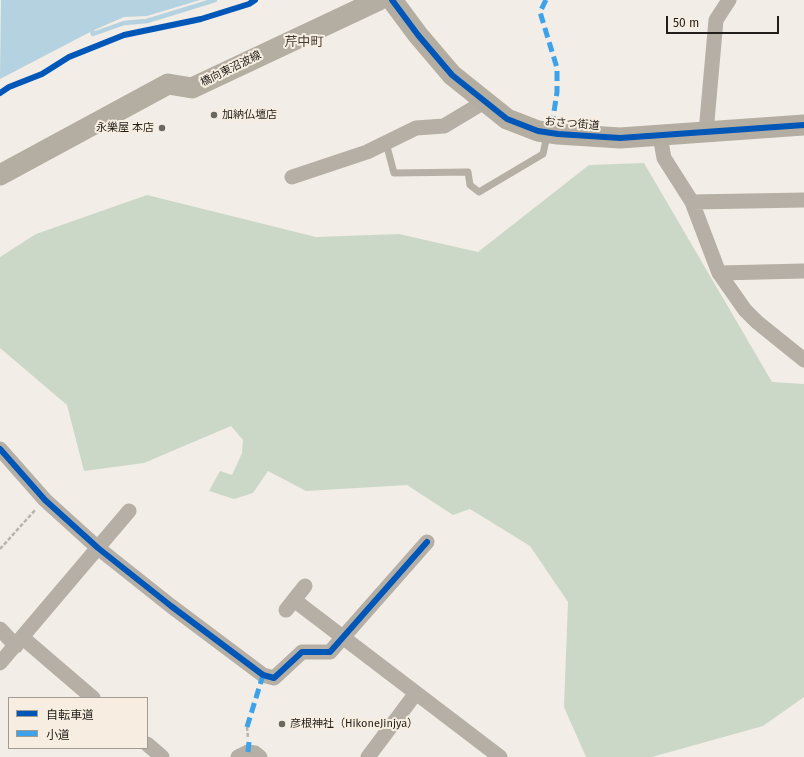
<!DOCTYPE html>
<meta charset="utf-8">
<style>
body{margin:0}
#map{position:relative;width:804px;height:757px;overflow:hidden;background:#f2ede6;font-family:"Fira Sans","Noto Sans JP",sans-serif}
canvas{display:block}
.legend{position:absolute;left:8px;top:697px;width:140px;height:52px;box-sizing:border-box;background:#f7eee1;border:1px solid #a29b91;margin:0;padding:5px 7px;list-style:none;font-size:12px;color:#221f1a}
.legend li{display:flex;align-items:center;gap:8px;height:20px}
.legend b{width:20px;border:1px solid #a29b91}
.scale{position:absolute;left:666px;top:16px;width:113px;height:18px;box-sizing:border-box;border:2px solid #221f1a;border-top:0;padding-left:5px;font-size:12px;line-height:14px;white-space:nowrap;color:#221f1a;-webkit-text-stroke:3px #f7eee1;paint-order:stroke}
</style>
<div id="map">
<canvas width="804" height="757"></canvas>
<ul class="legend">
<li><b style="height:5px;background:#0057b8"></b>自転車道</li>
<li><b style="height:5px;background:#3ea2ea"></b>小道</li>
</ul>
<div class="scale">50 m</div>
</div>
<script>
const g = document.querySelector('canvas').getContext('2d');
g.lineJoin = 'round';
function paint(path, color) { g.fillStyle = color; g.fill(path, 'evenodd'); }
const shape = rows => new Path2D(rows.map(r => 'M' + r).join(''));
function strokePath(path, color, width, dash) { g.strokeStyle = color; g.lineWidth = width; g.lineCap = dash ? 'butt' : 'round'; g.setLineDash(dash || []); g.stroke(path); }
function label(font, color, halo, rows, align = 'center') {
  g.font = font + ' "Fira Sans","Noto Sans JP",sans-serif'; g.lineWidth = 4; g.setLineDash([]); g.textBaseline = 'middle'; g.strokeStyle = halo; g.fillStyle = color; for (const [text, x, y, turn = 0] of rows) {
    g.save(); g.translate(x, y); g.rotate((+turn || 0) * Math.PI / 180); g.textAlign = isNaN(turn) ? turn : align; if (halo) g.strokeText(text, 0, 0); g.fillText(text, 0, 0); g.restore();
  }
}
paint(shape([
 [644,163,772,382,804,384,804,697,763,726,652,757,586,757,564,707,568,602,530,546,470,509,453,515,407,485,306,491,268,471,253,493,234,499,209,491,220,471,232,475,242,453,243,440,231,426,144,463,84,471,67,405,0,348,0,257,36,234,147,195,316,237,399,234,478,252,589,165]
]), '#cbd8c8');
paint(shape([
 [1,0,200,0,147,16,124,17,92,31,0,79]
]), '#b4d2e0');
strokePath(shape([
 [92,31,93,34,124,23,147,21,215,0]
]), '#b4d2e0', 4.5);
strokePath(shape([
 [0,549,36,509],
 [247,727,248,738]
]), '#b8b3ab', 2.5, [4, 2]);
strokePath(shape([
 [386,143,394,173,468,172,470,185,479,192,543,154,547,135]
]), '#b5afa5', 7);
strokePath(shape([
 [706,132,716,20,729,0],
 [660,136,664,158,692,202,719,273,745,310,757,322,804,360],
 [292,177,367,152,416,128,444,126,484,102],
 [692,202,804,200],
 [719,273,804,271],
 [0,449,45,500,98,548,171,606,263,675,274,678,302,652,330,652,427,542],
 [294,600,500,757],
 [286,610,305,586],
 [0,629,16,646],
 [23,638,93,698],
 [0,663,129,511],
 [147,744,162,757],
 [238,757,248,752,255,753,260,757],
 [368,757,416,693]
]), '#b5afa5', 15);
strokePath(shape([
 [392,0,418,35,452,75,507,119,538,131,558,134,620,138,804,125],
 [0,175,168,84,192,88,379,0]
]), '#b4ada1', 21);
strokePath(shape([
 [546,0,540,12,557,68,557,92,552,125],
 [247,727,263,675],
 [248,752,249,742]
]), '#3ea2ea', 5, [10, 5]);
strokePath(shape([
 [392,0,418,35,452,75,507,119,538,131,558,134,620,138,804,125],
 [0,93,9,87,42,74,69,57,124,35,201,19,249,4,255,0],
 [0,449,45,500,98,548,171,606,263,675,274,678,302,652,330,652,427,542]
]), '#0057b8', 6);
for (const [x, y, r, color] of [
 [214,115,4,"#6b6761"],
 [162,128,4,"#6b6761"],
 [282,724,4,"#6b6761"]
]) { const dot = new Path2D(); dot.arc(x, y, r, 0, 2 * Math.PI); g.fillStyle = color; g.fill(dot); strokePath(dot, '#f7eee1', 1.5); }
label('11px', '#221f1a', '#f7eee1', [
 ["橋向東沼波線",231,69,-26],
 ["おさつ街道",572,124,5]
]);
label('11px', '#221f1a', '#f7eee1', [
 ["加納仏壇店",222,115],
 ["永樂屋 本店",154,128,"right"],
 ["彦根神社（HikoneJinjya）",290,724]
], 'left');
label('13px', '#433c32', '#f7eee1', [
 ["芹中町",304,42]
]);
</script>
